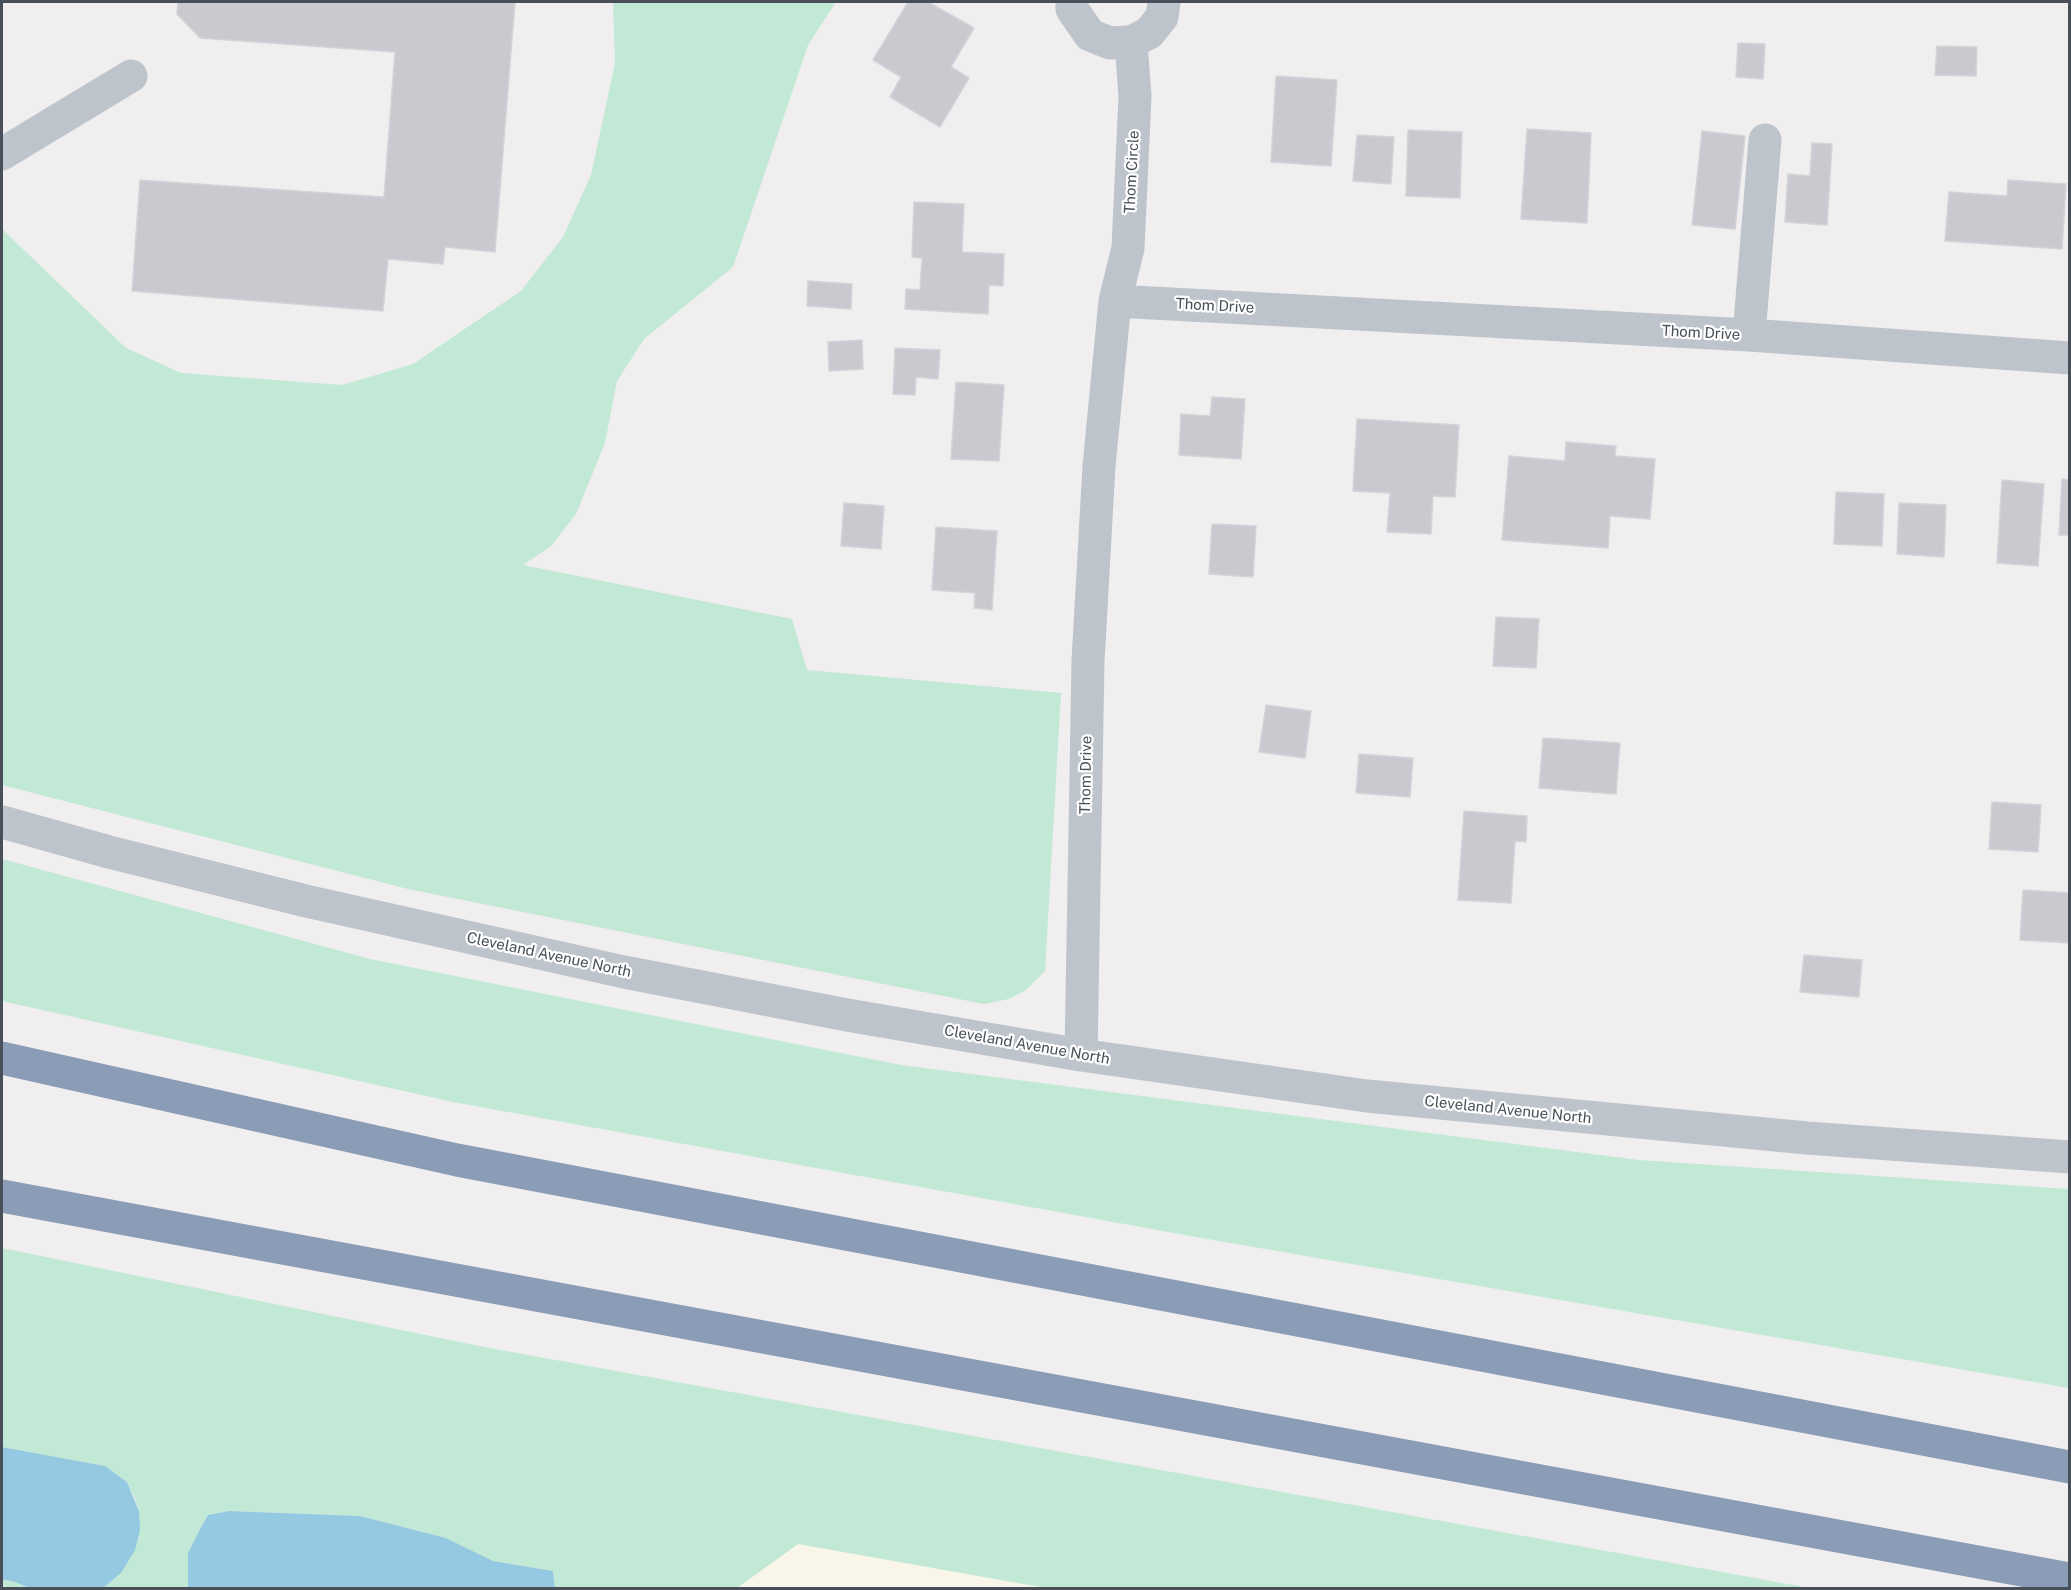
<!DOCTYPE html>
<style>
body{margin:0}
#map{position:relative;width:2071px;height:1590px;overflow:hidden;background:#f0eeee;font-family:"Public Sans",sans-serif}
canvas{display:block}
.frame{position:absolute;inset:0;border:3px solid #484f59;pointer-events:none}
</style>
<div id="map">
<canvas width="2071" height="1590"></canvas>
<div class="frame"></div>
</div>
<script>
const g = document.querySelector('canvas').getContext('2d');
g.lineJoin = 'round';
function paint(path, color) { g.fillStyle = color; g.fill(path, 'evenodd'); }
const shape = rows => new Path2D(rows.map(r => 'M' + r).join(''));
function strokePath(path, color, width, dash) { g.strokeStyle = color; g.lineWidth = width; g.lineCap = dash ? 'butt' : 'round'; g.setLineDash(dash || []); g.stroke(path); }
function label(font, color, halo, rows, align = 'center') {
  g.font = font + ' "Public Sans",sans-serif'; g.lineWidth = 4.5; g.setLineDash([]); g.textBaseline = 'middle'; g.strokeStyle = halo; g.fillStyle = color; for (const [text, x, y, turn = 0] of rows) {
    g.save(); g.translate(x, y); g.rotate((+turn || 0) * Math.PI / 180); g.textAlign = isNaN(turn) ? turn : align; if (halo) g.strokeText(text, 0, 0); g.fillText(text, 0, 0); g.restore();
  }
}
paint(shape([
 [798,1544,1046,1588,737,1588]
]), '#f9f6e9');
paint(shape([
 [613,2,836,2,808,45,733,267,644,339,617,381,605,443,576,514,551,546,523,565,792,619,807,670,1061,693,1045,971,1026,990,1009,999,984,1004,408,889,2,785,2,229,126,348,181,373,342,385,413,364,521,291,563,237,591,175,615,63],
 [2,859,370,959,901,1065,1639,1160,2069,1189,2069,1388,1196,1237,453,1102,2,1001],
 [2,1248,484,1347,1810,1588,1046,1588,798,1544,737,1588,555,1588,553,1571,493,1561,446,1538,360,1516,229,1511,208,1515,200,1529,188,1553,188,1588,103,1588,121,1573,139,1511,135,1499,127,1482,105,1466,2,1447],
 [2,1580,12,1581,30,1588,2,1588]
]), '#c1e9d5');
paint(shape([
 [2,1447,105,1466,127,1482,139,1511,140,1530,135,1550,121,1573,103,1588,30,1588,12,1581,2,1580],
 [229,1511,360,1516,446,1538,493,1561,553,1571,555,1588,188,1588,188,1553,200,1529,208,1515]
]), '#94c9e1');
const building = shape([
 [178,2,515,2,495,252,445,247,443,264,388,259,383,311,132,291,140,180,384,197,395,52,200,38,177,14,178,2],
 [908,2,928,2,974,28,951,67,969,78,940,127,890,97,901,77,873,60,908,2],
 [1738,43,1765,44,1763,79,1736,77,1738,43],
 [1937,46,1977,47,1976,76,1935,75,1937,46],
 [1276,76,1337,80,1331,166,1271,162,1276,76],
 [1527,129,1591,133,1587,223,1521,219,1527,129],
 [1408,130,1462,132,1460,198,1406,196,1408,130],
 [1702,131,1745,136,1735,229,1692,225,1702,131],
 [1357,135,1394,137,1391,184,1353,181,1357,135],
 [1812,143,1832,144,1827,225,1785,222,1788,174,1810,176,1812,143],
 [2008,180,2066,184,2062,249,1945,241,1949,192,2007,196,2008,180],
 [914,202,964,204,962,252,1004,254,1003,286,989,285,988,314,905,309,906,289,920,290,922,258,912,257,914,202],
 [808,281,852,284,851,309,807,306,808,281],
 [862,340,863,369,829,371,828,342,862,340],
 [895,348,940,350,938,379,916,377,915,395,893,394,895,348],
 [956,382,1004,385,999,461,951,459,956,382],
 [1212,397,1245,399,1241,459,1179,455,1181,414,1210,416,1212,397],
 [1357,419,1459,425,1455,497,1433,496,1431,534,1387,532,1390,493,1353,491,1357,419],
 [1566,442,1616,446,1615,456,1655,459,1650,519,1610,516,1608,548,1502,540,1509,456,1565,461,1566,442],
 [2062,479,2070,480,2070,535,2059,535,2062,479],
 [2002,480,2044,484,2038,566,1997,563,2002,480],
 [1836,492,1884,494,1882,546,1834,544,1836,492],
 [844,503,884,506,881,549,841,546,844,503],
 [1899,503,1946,505,1944,557,1897,554,1899,503],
 [1212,524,1256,526,1253,577,1209,574,1212,524],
 [936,527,997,531,992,610,974,608,975,593,932,590,936,527],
 [1496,617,1539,619,1536,668,1493,666,1496,617],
 [1266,705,1311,711,1305,758,1259,752,1266,705],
 [1543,738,1620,743,1616,794,1539,788,1543,738],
 [1359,754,1413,758,1410,797,1356,793,1359,754],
 [1992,802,2041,805,2038,852,1989,849,1992,802],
 [1464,811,1527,816,1526,842,1515,841,1511,903,1458,900,1464,811],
 [2023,890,2070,893,2070,943,2020,940,2023,890],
 [1804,955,1862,960,1859,997,1800,992,1804,955]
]);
paint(building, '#c9cad0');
strokePath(building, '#d3d4d9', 1.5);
strokePath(shape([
 [1072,2,1072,9,1090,35,1110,43,1131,42,1149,33,1162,17,1164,2],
 [2,154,131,76],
 [1115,301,1749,335,2070,358],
 [1749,335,1765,140],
 [2,822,109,852,306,901,624,972,847,1015,1081,1055,1367,1096,1807,1138,2070,1157],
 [1081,1055,1088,661,1099,466,1115,301,1128,248,1135,96,1131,42]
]), '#bec4cb', 33);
strokePath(shape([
 [2,1058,457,1160,2070,1467],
 [2,1196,2070,1579]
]), '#8b9cb7', 33);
label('15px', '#484f59', '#fff', [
 ["Thom Circle",1132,172,-87],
 ["Thom Drive",1215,306,3],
 ["Thom Drive",1701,333,3],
 ["Thom Drive",1086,775,-89],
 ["Cleveland Avenue North",549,955,12],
 ["Cleveland Avenue North",1027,1045,10],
 ["Cleveland Avenue North",1508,1110,6]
]);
</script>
